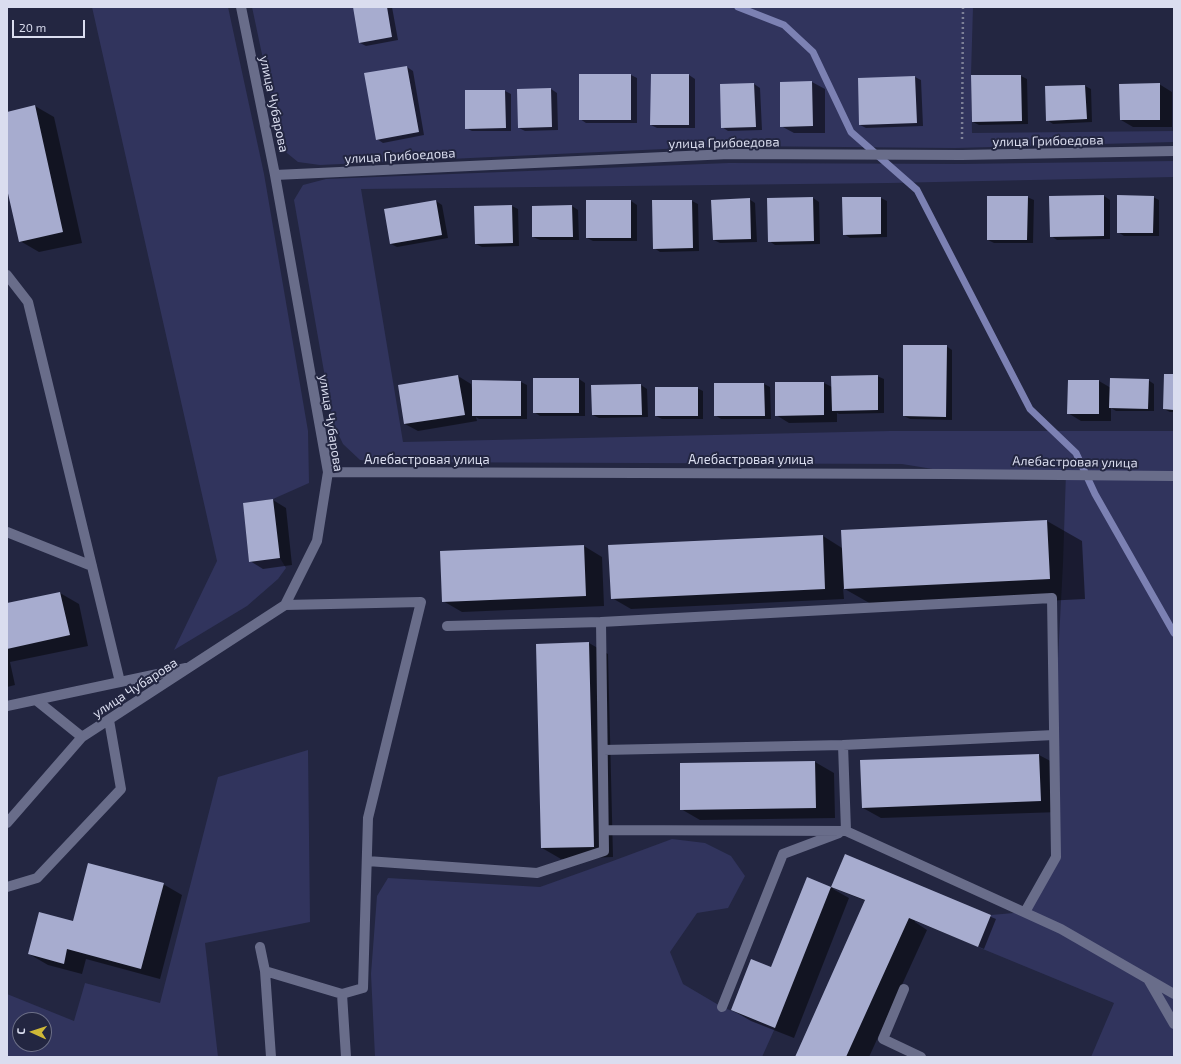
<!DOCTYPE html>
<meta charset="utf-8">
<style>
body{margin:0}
#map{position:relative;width:1181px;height:1064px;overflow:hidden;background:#232641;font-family:"Exo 2",sans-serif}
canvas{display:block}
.frame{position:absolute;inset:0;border:8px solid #daddef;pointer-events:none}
.north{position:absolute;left:12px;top:1012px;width:40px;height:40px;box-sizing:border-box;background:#232641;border:1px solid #6c6f87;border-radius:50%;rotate:273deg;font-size:11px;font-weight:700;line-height:16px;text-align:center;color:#daddef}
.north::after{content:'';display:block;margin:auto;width:14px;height:18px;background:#cfb837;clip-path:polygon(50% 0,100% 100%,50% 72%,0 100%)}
.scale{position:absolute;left:12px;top:20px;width:73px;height:18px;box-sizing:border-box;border:2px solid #daddef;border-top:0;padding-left:5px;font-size:12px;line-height:14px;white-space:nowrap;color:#daddef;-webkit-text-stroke:3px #232641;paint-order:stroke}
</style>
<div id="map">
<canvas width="1181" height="1064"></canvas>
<div class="frame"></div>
<div class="north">С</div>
<div class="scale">20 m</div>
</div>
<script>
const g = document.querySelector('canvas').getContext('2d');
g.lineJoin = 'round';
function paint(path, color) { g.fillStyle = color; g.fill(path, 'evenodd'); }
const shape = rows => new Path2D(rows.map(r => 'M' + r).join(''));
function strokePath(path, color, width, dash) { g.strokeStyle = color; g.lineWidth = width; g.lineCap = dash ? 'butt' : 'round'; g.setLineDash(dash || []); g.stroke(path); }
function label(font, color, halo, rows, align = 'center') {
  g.font = font + ' "Exo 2",sans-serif'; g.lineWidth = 4; g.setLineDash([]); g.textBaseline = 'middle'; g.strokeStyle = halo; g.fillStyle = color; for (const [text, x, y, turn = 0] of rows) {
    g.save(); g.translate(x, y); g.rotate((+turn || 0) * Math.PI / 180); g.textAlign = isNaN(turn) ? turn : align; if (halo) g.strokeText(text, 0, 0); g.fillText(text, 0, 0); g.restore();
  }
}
paint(shape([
 [92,7,228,7,264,174,308,431,309,483,273,499,243,503,249,562,280,558,286,568,278,579,247,606,174,650,217,561],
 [252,7,973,7,971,75,972,133,1174,131,1174,142,955,148,729,146,320,165,298,162,282,149],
 [1174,161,1174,177,889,183,361,189,403,442,891,431,1174,431,1174,1057,1091,1057,1114,1003,978,947,991,915,1025,912,1052,855,1054,735,1063,563,1066,472,945,471,902,464,379,462,360,460,343,444,333,423,294,200,303,185,326,179,729,163,962,164],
 [308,750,310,922,205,943,218,1057,7,1057,7,994,74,1021,85,983,160,1003,218,777],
 [20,1020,44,1020,44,1044,20,1044],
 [672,839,705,843,731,856,745,876,728,908,697,913,670,952,683,984,722,1007,775,1028,762,1057,375,1057,371,974,377,896,388,878,540,887,610,862]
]), '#31345d');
paint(shape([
 [354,7,392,7,398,40,366,46,360,43],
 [407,67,413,71,424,135,383,143,377,139],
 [631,75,637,78,637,123,586,123,580,119],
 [652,75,689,75,695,79,695,128,657,128,651,125],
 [972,76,1021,76,1027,79,1028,124,979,125,973,122],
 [915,77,921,80,923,126,866,128,860,125,859,79],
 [812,82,825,89,825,133,794,133,781,126],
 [754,84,760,88,762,130,728,131,722,127,721,85],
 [1159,84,1172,92,1172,127,1133,127,1121,120],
 [1085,86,1091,89,1092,122,1053,124,1047,120,1046,87],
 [551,89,557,93,558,130,525,131,519,128,518,90],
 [505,91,511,94,511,131,472,131,466,128],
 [35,106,54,117,82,243,39,252,20,241,7,184,7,113],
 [1104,196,1110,200,1110,239,1057,240,1051,236],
 [1027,197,1034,200,1033,243,994,243,988,240],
 [1153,197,1159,200,1159,236,1124,236,1118,232],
 [813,198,819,202,820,244,775,245,769,241,768,199],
 [881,198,887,201,887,237,850,238,844,234],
 [749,199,755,203,757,242,720,243,714,240],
 [436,201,442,205,448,238,397,247,391,244],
 [587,201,631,201,637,205,637,241,593,241,587,238],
 [653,201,692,201,698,204,699,251,660,252,654,248],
 [512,206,518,209,519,246,482,247,476,244],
 [572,206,578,210,579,240,540,240,533,237],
 [946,346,952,350,952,420,910,419,904,416],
 [1174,375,1174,412,1170,412,1164,409],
 [458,376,471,384,472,390,473,390,473,381,521,382,527,385,527,419,479,419,476,417,477,421,418,431,405,424],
 [877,376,884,379,884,413,839,414,837,413,837,422,789,423,776,415,824,383,832,387],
 [534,379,579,379,585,383,585,416,540,416,534,412],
 [1148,380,1154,384,1154,411,1116,411,1111,408,1111,421,1081,421,1068,413,1069,381,1099,381,1111,388],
 [715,384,764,384,770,387,771,419,721,419,715,415],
 [641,385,647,389,648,417,599,418,593,415,592,386],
 [697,388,703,391,703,419,662,419,656,416],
 [273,500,286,508,292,565,263,569,250,561,244,504],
 [1047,521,1082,541,1085,599,880,609,843,588,844,599,631,609,612,598,823,536,842,548],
 [584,546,602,557,604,606,462,612,443,601],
 [60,593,79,604,88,646,10,662,15,685,7,687,7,604],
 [589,643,608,654,613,857,561,859,542,848,537,645],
 [1039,755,1058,765,1060,812,881,818,863,808],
 [815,762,834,773,835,818,700,820,681,809,681,764],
 [845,855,996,919,984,949,915,921,915,922,927,930,869,1057,796,1057,866,901,833,888,833,889,849,898,794,1038,751,1021,732,1010,772,968,830,887,831,888],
 [163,884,182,895,160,979,86,959,82,974,48,965,29,954,73,922]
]), '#0007');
strokePath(shape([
 [738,7,784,25,813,52,851,132,917,190,1030,409,1076,453,1095,494,1174,633]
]), '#7c81b3', 7);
paint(shape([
 [353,7,387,7,392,37,359,43],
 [407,66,419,132,376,140,364,73],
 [579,74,631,74,631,120,579,120],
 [651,74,689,74,689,125,650,125],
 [971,75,1021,75,1022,121,972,122],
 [915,76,917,123,859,125,858,78],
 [812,81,813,126,780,127,780,82],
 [754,83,756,127,721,128,720,84],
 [1160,83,1160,120,1120,120,1119,84],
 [1085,85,1087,119,1046,121,1045,86],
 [551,88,552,127,518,128,517,89],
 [465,90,505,90,506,128,465,129],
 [35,105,63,232,19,242,7,189,7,112],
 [1104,195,1104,236,1050,237,1049,196],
 [1117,195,1154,196,1153,233,1117,233],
 [987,196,1028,196,1027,240,987,240],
 [813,197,814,241,768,242,767,198],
 [842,197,881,197,881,234,843,235],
 [750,198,751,239,713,240,711,200],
 [436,200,442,235,390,244,384,209],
 [586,200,631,200,631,238,586,238],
 [652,200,692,200,693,248,653,249],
 [512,205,513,243,475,244,474,206],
 [572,205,573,237,532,237,532,206],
 [903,345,947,345,946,417,903,416],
 [1164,374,1174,374,1174,410,1163,409],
 [458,375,465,415,404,424,398,385],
 [878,375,878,410,832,411,831,376],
 [533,378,579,378,579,413,533,413],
 [1110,378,1149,379,1148,409,1109,408],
 [472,380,521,381,521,416,472,416],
 [1068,380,1099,380,1099,414,1067,414],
 [775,382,824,382,824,415,775,416],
 [714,383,764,383,765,416,714,416],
 [641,384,642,415,592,415,591,385],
 [655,387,698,387,698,416,655,416],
 [273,499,280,558,249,562,243,503],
 [1047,520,1050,579,844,589,841,530],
 [823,535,825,589,611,599,608,545],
 [584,545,586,596,442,602,440,551],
 [60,592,70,635,7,649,7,603],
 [589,642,594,847,541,848,536,644],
 [1039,754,1041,801,862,808,860,760],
 [815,761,816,808,680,810,680,763],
 [845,854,991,915,978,947,909,918,846,1057,795,1057,865,900,831,887],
 [88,863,164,883,141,969,67,949,64,964,28,954,39,912,73,921],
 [807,877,831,887,775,1028,731,1010,751,959,771,967]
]), '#a7accf');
strokePath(shape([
 [962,139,963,7]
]), '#7d8097', 2.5, [2, 3]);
strokePath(shape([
 [275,175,729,154,962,155,1174,151],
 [7,275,28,302,120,682],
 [328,472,948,474,1174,476],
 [7,532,92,566],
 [447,626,601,622],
 [36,700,82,737],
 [7,706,186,668],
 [843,745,1054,735],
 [603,750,843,745,846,831],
 [7,823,82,737,285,605,317,541,328,472,275,175,241,7],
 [604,830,846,831,1061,929,1174,994],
 [367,861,537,873,604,851,601,622,1052,598,1056,857,1025,912],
 [7,887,37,878,121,789,109,720],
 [260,947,265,971,271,1057],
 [265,971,342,994,363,988,368,818,421,602,285,605],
 [1148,979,1174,1024],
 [904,989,883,1039,921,1057],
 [342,994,346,1057],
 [722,1007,783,854,839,833]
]), '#696d8a', 10);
label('13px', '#daddef', '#232641', [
 ["улица Чубарова",274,104,78],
 ["улица Грибоедова",1048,141,-1],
 ["улица Грибоедова",724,143,-1],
 ["улица Грибоедова",400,156,-3],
 ["улица Чубарова",331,423,81],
 ["Алебастровая улица",427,460],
 ["Алебастровая улица",751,460],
 ["Алебастровая улица",1075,462,1],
 ["улица Чубарова",135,688,-33]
]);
</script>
